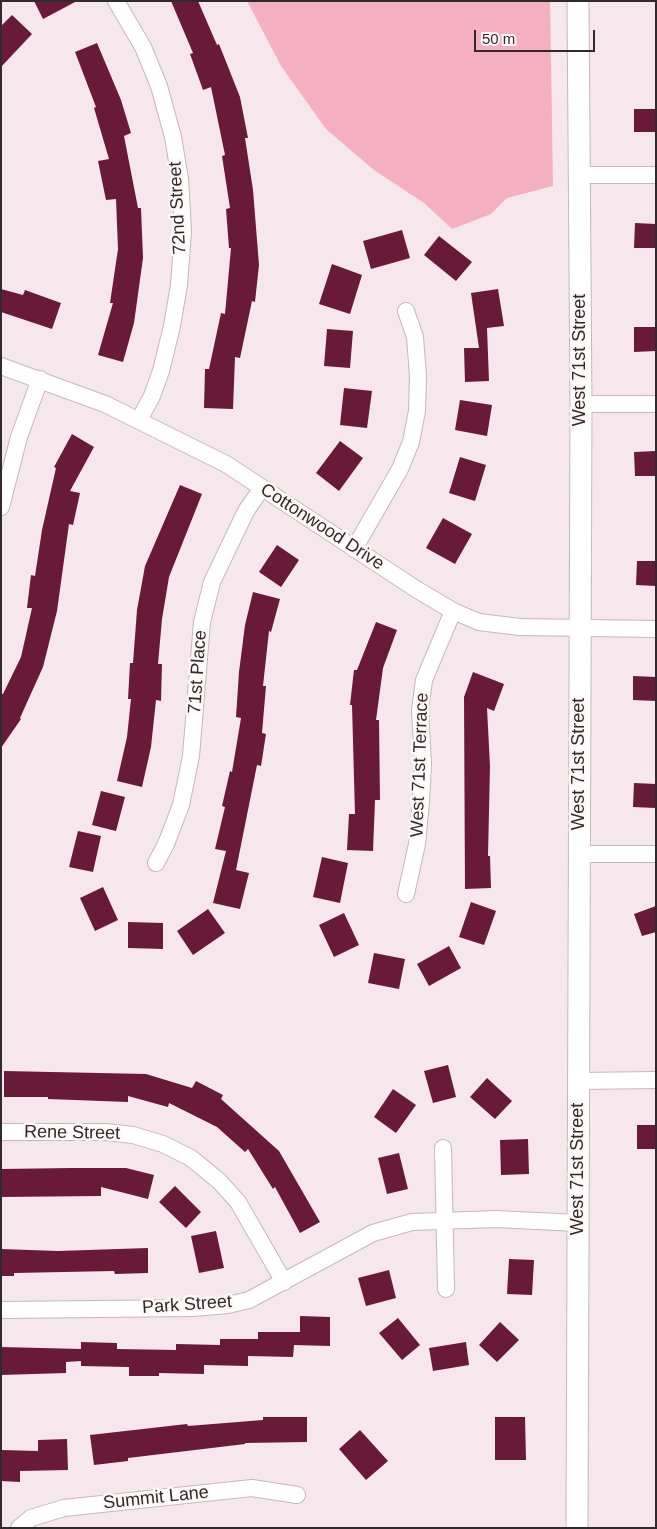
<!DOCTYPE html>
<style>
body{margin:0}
#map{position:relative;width:657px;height:1529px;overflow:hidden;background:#f5e7eb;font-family:Arial,sans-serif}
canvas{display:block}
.frame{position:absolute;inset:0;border:2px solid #302a2c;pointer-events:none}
.scale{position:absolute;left:474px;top:30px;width:121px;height:22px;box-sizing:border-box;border:2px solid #302a2c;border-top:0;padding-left:6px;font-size:15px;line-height:18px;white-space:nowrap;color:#302a2c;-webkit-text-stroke:4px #fff6f8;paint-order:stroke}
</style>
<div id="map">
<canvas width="657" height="1529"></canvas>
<div class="frame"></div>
<div class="scale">50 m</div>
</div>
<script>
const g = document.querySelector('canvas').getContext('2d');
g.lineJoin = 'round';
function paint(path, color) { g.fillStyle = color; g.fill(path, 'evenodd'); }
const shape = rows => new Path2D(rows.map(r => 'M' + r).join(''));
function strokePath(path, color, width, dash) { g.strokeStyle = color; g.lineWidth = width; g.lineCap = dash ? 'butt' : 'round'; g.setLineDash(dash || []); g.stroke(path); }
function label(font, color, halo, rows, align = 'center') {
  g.font = font + ' Arial,sans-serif'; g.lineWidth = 5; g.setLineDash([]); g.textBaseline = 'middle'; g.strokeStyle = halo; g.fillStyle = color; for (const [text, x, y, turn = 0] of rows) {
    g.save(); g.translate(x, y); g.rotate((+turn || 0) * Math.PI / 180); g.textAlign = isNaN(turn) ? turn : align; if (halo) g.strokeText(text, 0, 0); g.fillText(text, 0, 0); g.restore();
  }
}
paint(shape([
 [247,1,550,1,553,186,507,198,491,214,452,229,424,203,374,170,326,129,281,66]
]), '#f4afc1');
paint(shape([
 [34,1,77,1,43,19],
 [171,1,198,1,217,45,219,44,240,97,248,138,245,138,253,190,259,265,255,302,252,301,240,358,235,357,233,409,204,408,205,369,209,369,221,313,225,314,231,248,229,248,226,209,230,208,222,156,225,155,211,87,203,90,190,54,193,53],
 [12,15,32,34,1,67,1,26],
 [97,43,121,100,131,133,124,136,138,208,141,208,143,258,134,323,123,362,98,355,113,303,110,303,118,249,116,199,106,200,98,161,109,159,94,108,96,107,75,52],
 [634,109,656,109,656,132,634,132],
 [635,223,656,224,656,248,634,248],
 [402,230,410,258,371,269,363,241],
 [439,236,472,262,456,281,424,255],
 [332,264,362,275,350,314,319,304],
 [1,289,23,295,25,290,61,303,52,329,1,312],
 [498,289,504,326,487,328,489,381,465,382,464,348,479,348,471,293],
 [634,327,656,327,656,351,634,352],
 [327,329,353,331,350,368,324,366],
 [344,388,372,391,367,428,340,425],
 [460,400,492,405,487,436,455,430],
 [72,434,94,447,70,491,80,493,73,525,69,524,57,611,43,667,20,718,21,719,1,748,1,694,3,694,21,657,32,608,27,608,31,575,35,576,42,530,56,468,54,467],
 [340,441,363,458,339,491,316,473],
 [656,451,656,476,635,476,634,452],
 [460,457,486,465,475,501,449,493],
 [180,485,202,494,169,577,162,619,158,664,162,664,161,701,156,700,151,747,142,787,117,781,127,737,131,699,128,699,130,663,133,663,137,610,145,566],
 [443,518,472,534,455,564,426,548],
 [277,545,299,560,281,587,259,572],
 [637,561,656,561,656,586,636,585],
 [253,592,280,599,271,632,269,631,263,686,266,686,262,733,266,734,261,766,257,765,236,870,249,873,240,909,213,903,226,851,215,849,225,807,222,806,230,771,232,772,241,718,236,717,239,672,245,625],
 [376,622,397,630,383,668,376,720,379,720,380,800,375,800,373,851,347,850,349,814,355,814,352,705,350,705,354,670,357,670],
 [473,672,504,684,494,711,487,708,490,766,488,856,490,856,491,888,465,889,464,697],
 [633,676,656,677,656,701,633,700],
 [634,783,656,784,656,808,633,807],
 [101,791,125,797,116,831,92,825],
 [78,831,101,836,93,872,69,867],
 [322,857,348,863,340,903,313,897],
 [103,887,118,920,95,931,80,898],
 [471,902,496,911,484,945,459,937],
 [656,906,656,932,642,936,634,914],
 [208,909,225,933,193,955,177,931],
 [344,913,359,945,334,957,319,925],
 [128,922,163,923,163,949,128,948],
 [449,946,461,968,429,986,417,964],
 [374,953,405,959,399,989,368,983],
 [448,1065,456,1097,433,1103,424,1071],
 [4,1071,146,1074,192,1088,196,1081,223,1095,221,1099,279,1151,320,1222,300,1233,275,1187,273,1189,248,1149,245,1152,217,1127,169,1103,168,1107,128,1096,128,1102,48,1099,48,1097,4,1097],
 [487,1078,512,1101,495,1119,470,1097],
 [393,1089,416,1105,396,1133,374,1117],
 [637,1125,656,1125,656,1149,637,1149],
 [528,1139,529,1174,501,1175,500,1140],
 [399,1153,408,1189,387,1194,378,1158],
 [72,1168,126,1168,154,1175,148,1199,101,1187,101,1196,1,1197,1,1169],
 [175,1186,201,1212,186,1228,159,1202],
 [216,1231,224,1268,199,1273,191,1236],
 [148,1248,148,1273,115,1274,114,1271,14,1273,14,1276,1,1276,1,1249,58,1251],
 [509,1259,534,1260,532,1295,507,1294],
 [389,1270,396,1298,366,1306,358,1278],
 [300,1316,330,1317,330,1346,294,1345,293,1357,248,1356,248,1366,204,1365,204,1374,159,1373,159,1376,129,1376,129,1367,81,1366,81,1361,66,1362,66,1373,1,1375,1,1347,81,1349,81,1342,117,1343,117,1349,176,1350,176,1344,220,1345,220,1339,258,1339,258,1332,300,1332],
 [398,1318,420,1345,402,1360,379,1333],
 [500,1322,519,1340,497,1362,479,1345],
 [466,1342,469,1365,433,1371,429,1348],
 [263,1417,307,1417,307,1442,245,1443,245,1444,128,1458,128,1461,94,1465,90,1435,187,1424,188,1426,263,1420],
 [495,1417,525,1417,526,1460,495,1460],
 [360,1430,388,1461,366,1480,339,1449],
 [67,1439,68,1470,20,1471,20,1482,1,1481,1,1450,38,1451,38,1440]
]), '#691a39');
const minor = shape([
 [116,1,143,47,159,86,173,137,180,179,183,231,179,285,172,326,161,371,152,396,139,420],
 [580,175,656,175],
 [1,366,105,404,226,464,416,589,453,611,479,622,520,627,656,629],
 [581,404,656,404],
 [1,507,19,437,40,379],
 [354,549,400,469,411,442,417,411,418,376,415,337,406,311],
 [579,854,656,854],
 [156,863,166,844,181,805,191,756,202,622,212,582,246,511,262,488],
 [406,894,417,844,421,802,423,763,420,710,424,680,453,611],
 [579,1081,656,1080],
 [1,1132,106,1132,133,1135,163,1144,191,1158,219,1181,238,1202,284,1282],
 [443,1148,446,1289],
 [1,1310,193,1308,228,1305,249,1300,373,1233,412,1222,496,1219,578,1223],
 [19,1528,31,1518,64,1508,252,1488,297,1495]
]);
const tertiary = shape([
 [577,1528,581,404,578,1]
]);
strokePath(minor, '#c5b8bb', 18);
strokePath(tertiary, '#c5b8bb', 23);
strokePath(minor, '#fff', 16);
strokePath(tertiary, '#fff', 21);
label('18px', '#302a2c', '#fff6f8', [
 ["72nd Street",178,208,-93],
 ["West 71st Street",580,360,-90],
 ["Cottonwood Drive",322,527,33],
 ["71st Place",198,672,-86],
 ["West 71st Street",579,764,-90],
 ["West 71st Terrace",420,765,-88],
 ["Rene Street",72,1133,1],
 ["West 71st Street",578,1169,-90],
 ["Park Street",187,1305,-4],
 ["Summit Lane",156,1498,-6]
]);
</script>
